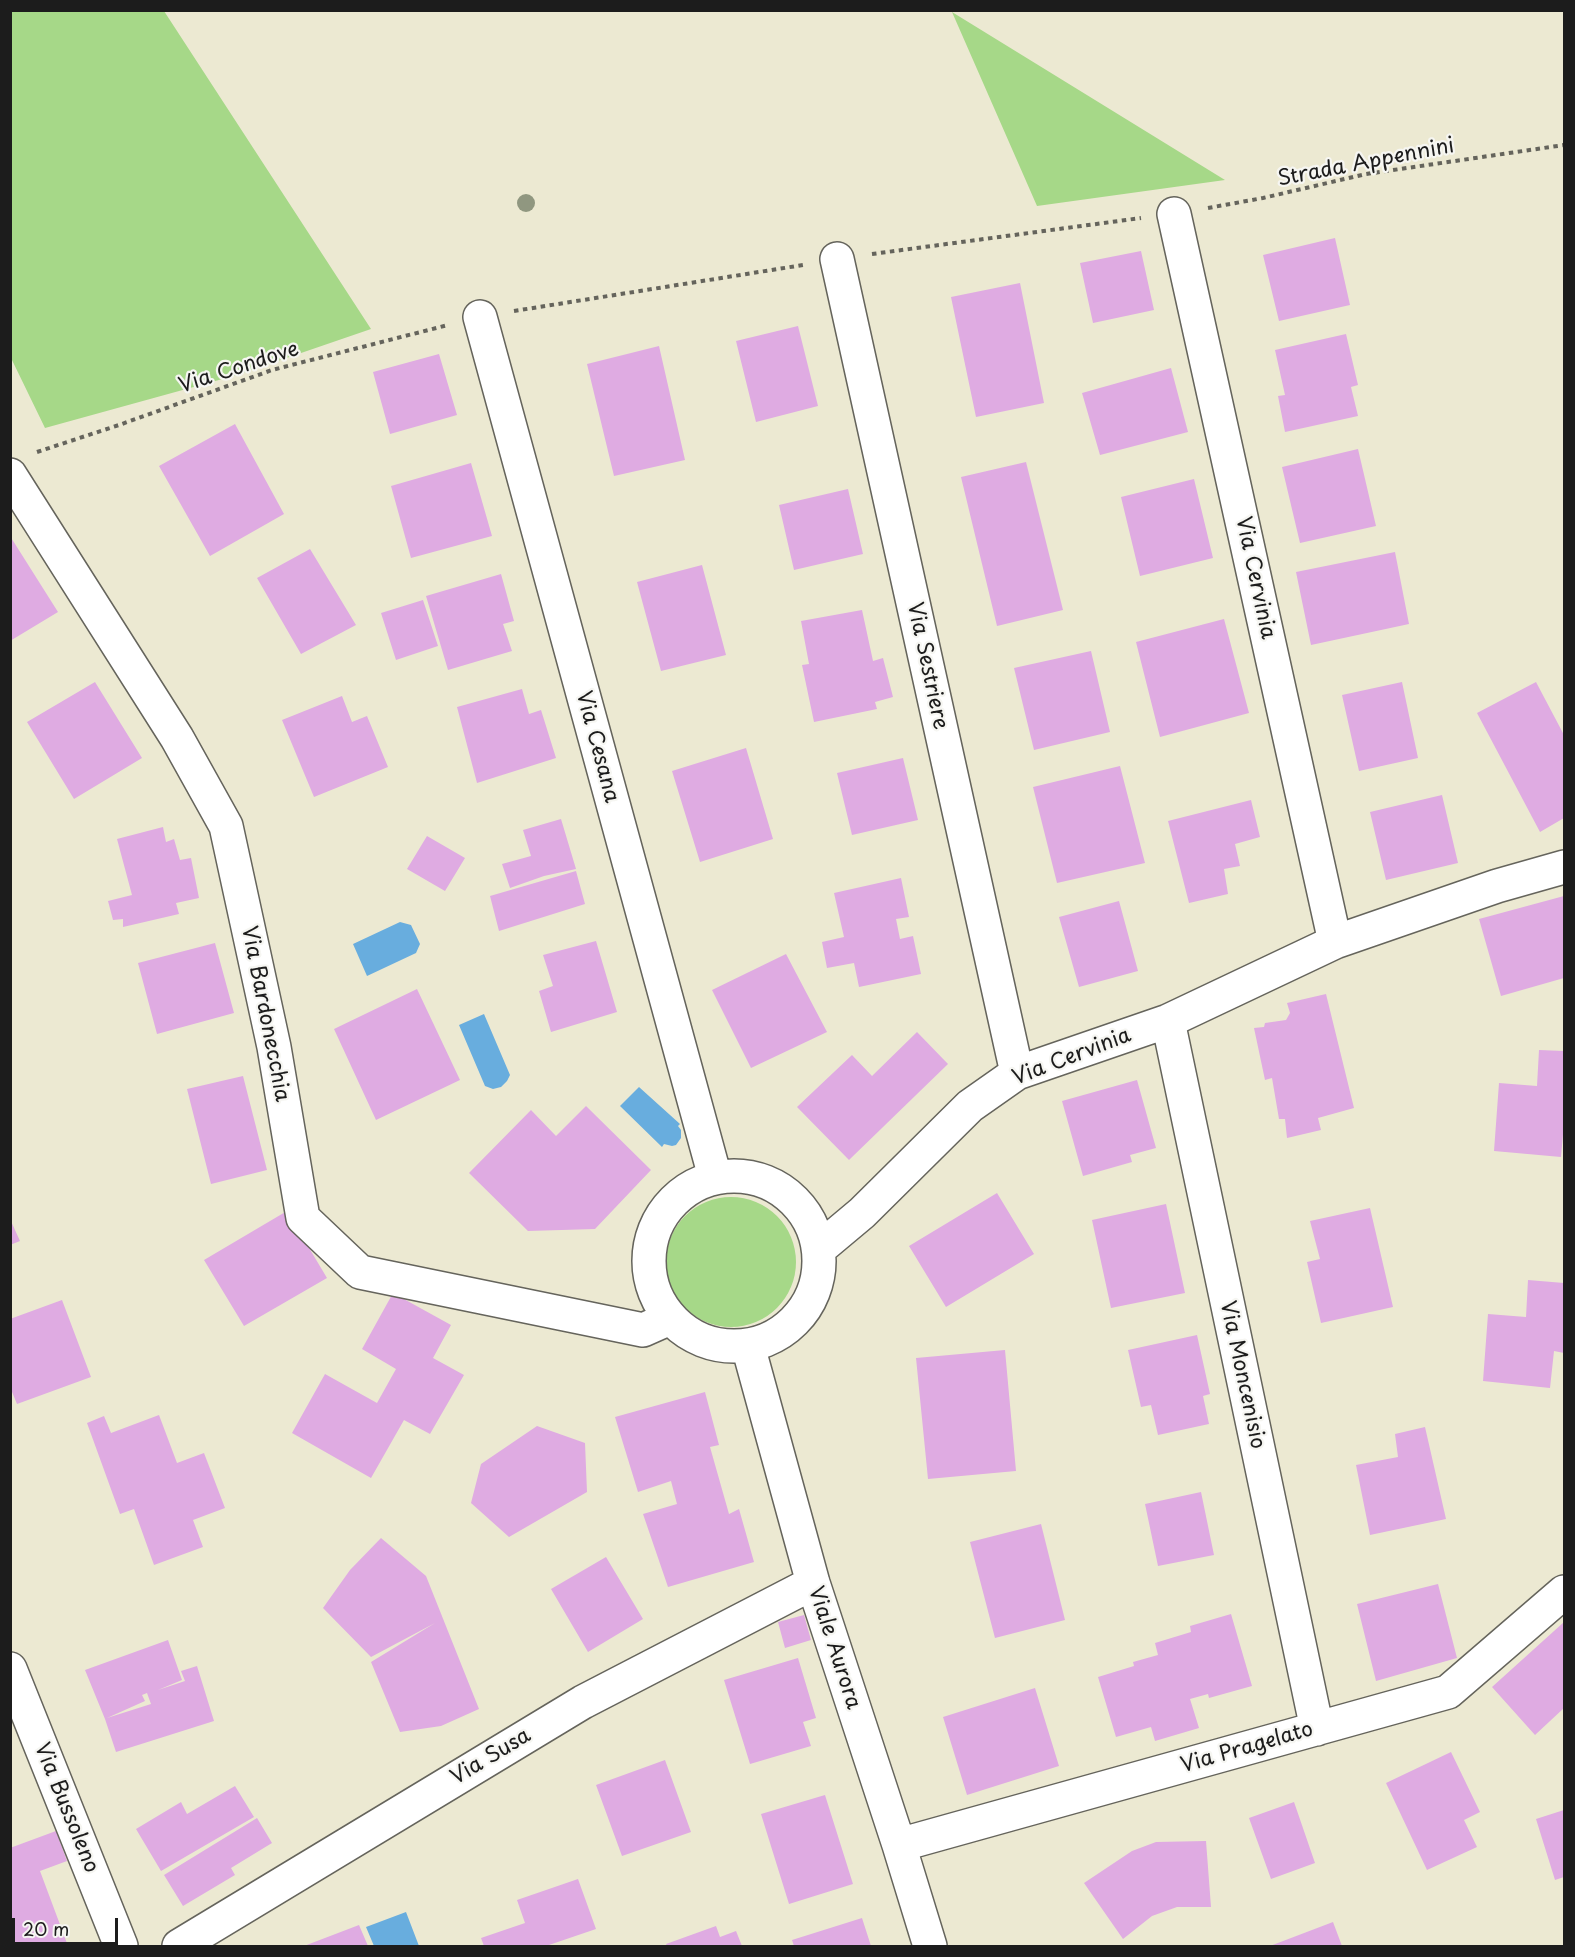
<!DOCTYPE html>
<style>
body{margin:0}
#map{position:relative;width:1575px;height:1957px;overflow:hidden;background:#ece9d2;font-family:"Playpen Sans",sans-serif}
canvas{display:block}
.frame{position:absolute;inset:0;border:12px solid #1c1c1c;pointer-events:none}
.scale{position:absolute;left:12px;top:1918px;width:106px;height:27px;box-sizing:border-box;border:3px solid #1c1c1c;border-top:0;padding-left:8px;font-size:18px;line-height:21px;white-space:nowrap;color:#1c1c1c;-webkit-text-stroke:4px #f6f6f2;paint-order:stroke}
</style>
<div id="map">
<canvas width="1575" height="1957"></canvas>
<div class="frame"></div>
<div class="scale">20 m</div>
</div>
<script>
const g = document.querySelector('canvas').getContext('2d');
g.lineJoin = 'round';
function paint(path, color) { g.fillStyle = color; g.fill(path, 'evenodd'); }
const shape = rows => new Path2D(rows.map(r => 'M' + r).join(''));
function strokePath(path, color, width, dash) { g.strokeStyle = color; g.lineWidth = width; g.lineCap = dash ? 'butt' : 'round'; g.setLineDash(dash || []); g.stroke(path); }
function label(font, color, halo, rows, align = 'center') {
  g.font = font + ' "Playpen Sans",sans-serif'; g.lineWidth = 4.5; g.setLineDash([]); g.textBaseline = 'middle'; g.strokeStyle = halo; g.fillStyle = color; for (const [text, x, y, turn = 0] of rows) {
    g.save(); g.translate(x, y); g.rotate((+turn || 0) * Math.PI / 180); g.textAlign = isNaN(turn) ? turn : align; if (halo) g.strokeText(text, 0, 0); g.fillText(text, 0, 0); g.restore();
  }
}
paint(shape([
 [11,10,164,11,371,329,237,375,45,428,11,358],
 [952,12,1225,180,1037,206],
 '666 1262a65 65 0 1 1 130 0a65 65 0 1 1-130 0Z'
]), '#a6d888');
paint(shape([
 [400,922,411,925,420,944,416,953,367,976,353,944],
 [484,1014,510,1075,507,1081,501,1087,493,1089,485,1086,459,1025],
 [639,1087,680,1124,678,1126,681,1130,681,1138,676,1145,672,1146,664,1144,662,1147,620,1106],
 [406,1912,419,1946,374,1946,366,1927]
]), '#68adde');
paint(shape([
 [1335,238,1350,305,1279,321,1263,255],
 [1141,251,1154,310,1093,323,1080,263],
 [1020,283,1044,403,976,417,951,297],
 [798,326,818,406,756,422,736,341],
 [1346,334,1358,385,1351,387,1358,416,1285,432,1278,396,1285,395,1275,350],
 [659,346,685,460,614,476,587,364],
 [439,354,457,415,390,434,373,372],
 [1171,368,1188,432,1100,455,1082,393],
 [235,424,284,514,210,556,159,466],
 [1358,449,1376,526,1300,543,1282,467],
 [1026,462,1063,610,997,626,961,477],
 [471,463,492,536,411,558,391,486],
 [1194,479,1213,558,1140,576,1121,497],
 [848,489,863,554,794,570,779,505],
 [10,536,58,612,10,641],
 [310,549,356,625,301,654,257,578],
 [1395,552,1409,624,1311,645,1296,572],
 [702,565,726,655,661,671,637,582],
 [501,574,514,621,503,624,512,651,448,670,426,596],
 [423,600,438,646,396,660,381,613],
 [862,610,873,661,883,658,893,697,875,702,877,709,814,722,802,665,809,664,801,621],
 [1224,619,1249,713,1160,737,1136,642],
 [1091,651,1110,732,1034,750,1014,668],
 [95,682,142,758,74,799,27,722],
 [1402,682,1418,758,1359,771,1342,695],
 [1536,682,1564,735,1564,818,1540,832,1477,713],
 [522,689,529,714,541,710,556,758,477,783,457,707],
 [342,696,352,722,367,716,388,767,314,797,282,720],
 [746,748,773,839,700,862,672,771],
 [903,758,918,820,852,835,837,773],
 [1120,766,1145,863,1057,883,1033,787],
 [1442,795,1458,863,1386,880,1370,812],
 [1251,800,1260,837,1235,844,1240,866,1224,869,1228,894,1189,903,1168,821],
 [561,819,576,869,544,876,510,888,502,864,531,856,523,830],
 [163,827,166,842,174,839,180,860,191,858,199,898,176,903,179,914,123,927,123,919,113,920,108,901,132,895,117,839],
 [427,836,465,858,445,891,407,869],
 [576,871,585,904,499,931,490,896],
 [901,878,909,917,896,919,900,939,913,936,921,974,859,987,854,963,827,968,822,942,844,937,834,893],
 [1564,896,1564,978,1501,996,1479,919],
 [1119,901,1138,971,1079,987,1059,917],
 [596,941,617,1012,551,1032,539,991,553,986,543,955],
 [215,943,234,1013,157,1034,138,963],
 [786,954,827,1032,751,1068,712,990],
 [417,989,460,1080,376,1120,334,1029],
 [1326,994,1354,1108,1318,1118,1321,1130,1287,1138,1285,1119,1279,1119,1272,1078,1265,1080,1254,1028,1264,1027,1265,1023,1286,1020,1290,1013,1287,1003],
 [917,1032,948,1064,849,1160,797,1107,852,1055,872,1076],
 [1539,1050,1564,1051,1564,1123,1561,1157,1494,1151,1499,1083,1537,1086],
 [243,1076,267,1170,211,1184,187,1089],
 [1137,1080,1156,1148,1130,1155,1132,1162,1083,1176,1062,1101],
 [586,1106,651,1170,595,1229,528,1231,469,1173,531,1110,556,1136],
 [997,1193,1034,1254,946,1307,909,1246],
 [1166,1204,1185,1293,1111,1308,1092,1220],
 [1370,1208,1393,1307,1321,1323,1307,1262,1320,1259,1310,1221],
 [287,1211,327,1278,244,1326,204,1260],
 [10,1219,20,1241,10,1245],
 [1528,1280,1564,1283,1564,1353,1554,1351,1550,1388,1483,1381,1488,1314,1526,1317],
 [393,1293,451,1325,433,1358,464,1375,430,1434,404,1420,371,1478,292,1433,325,1374,377,1403,396,1369,362,1349],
 [62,1300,91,1377,17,1404,10,1387,10,1319],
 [1197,1335,1210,1394,1203,1396,1209,1424,1158,1435,1151,1405,1141,1407,1128,1350],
 [1005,1350,1016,1471,928,1479,916,1358],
 [705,1392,719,1445,710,1447,729,1514,739,1509,754,1562,668,1587,643,1514,677,1504,671,1481,638,1492,615,1417],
 [159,1415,177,1463,204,1453,225,1508,193,1520,203,1547,154,1565,134,1509,120,1514,87,1423,104,1416,111,1433],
 [537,1426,585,1443,587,1492,509,1537,471,1503,481,1464],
 [1425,1427,1446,1519,1370,1535,1356,1465,1398,1457,1395,1434],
 [1201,1492,1214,1555,1158,1566,1145,1504],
 [1041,1524,1065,1620,995,1638,970,1542],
 [381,1538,426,1576,479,1709,441,1726,400,1732,371,1662,435,1623,371,1657,323,1608,350,1570],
 [606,1557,643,1619,588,1652,551,1589],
 [1438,1584,1457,1658,1376,1681,1357,1604],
 [1231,1614,1252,1686,1209,1698,1208,1694,1190,1699,1199,1728,1155,1741,1151,1727,1116,1737,1098,1677,1134,1666,1133,1662,1158,1655,1155,1643,1191,1632,1190,1626],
 [804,1615,811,1640,785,1648,778,1622],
 [1564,1622,1564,1708,1535,1735,1492,1687],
 [168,1640,182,1680,158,1690,185,1681,181,1671,197,1666,214,1721,116,1752,105,1719,85,1670],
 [147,1693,151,1704,107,1718,145,1701,142,1695],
 [798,1658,816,1718,803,1722,811,1746,750,1764,724,1680],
 [1035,1688,1059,1766,967,1795,943,1717],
 [1451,1752,1480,1812,1464,1820,1477,1847,1427,1870,1386,1783],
 [665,1760,691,1832,622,1856,596,1785],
 [235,1786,254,1817,161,1871,136,1829,181,1802,187,1814],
 [825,1795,853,1884,789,1904,761,1814],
 [1294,1802,1315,1863,1271,1879,1249,1818],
 [1564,1810,1564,1877,1555,1880,1536,1819],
 [257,1818,272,1843,231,1868,235,1875,183,1906,164,1875],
 [56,1831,67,1861,40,1871,68,1946,16,1946,10,1931,10,1848],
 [1206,1841,1211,1907,1177,1907,1152,1916,1123,1939,1084,1883,1132,1851,1156,1842],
 [578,1879,596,1929,546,1946,484,1946,481,1938,525,1923,517,1900],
 [862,1918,871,1946,794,1946,792,1940],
 [1333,1922,1342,1946,1270,1946],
 [359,1925,368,1946,304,1946],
 [716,1926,720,1937,736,1931,742,1946,667,1946,666,1944]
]), '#dfabe2');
const minor = shape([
 [837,259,1017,1073],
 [480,317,715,1177],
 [10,475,177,738,226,826,274,1047,303,1218,360,1272,643,1330,670,1318],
 [1335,942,1497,886,1564,867],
 [1168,1021,1317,1729],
 '649 1261a85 85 0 1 1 170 0a85 85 0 1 1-170 0Z',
 [819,1249,862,1213,970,1106,1017,1073,1168,1021,1335,942,1174,214],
 [748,1346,813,1583,899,1845,930,1946],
 [10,1669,121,1946],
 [899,1845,1448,1692,1564,1592],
 [179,1946,583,1702,813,1583]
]);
strokePath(minor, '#65645c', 36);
strokePath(shape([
 [1208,208,1263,198,1366,174,1564,145],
 [872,254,1141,218],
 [514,311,803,265],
 [37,452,119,425,272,370,448,325]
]), '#65645c', 4, [4.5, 4.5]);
strokePath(minor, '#fff', 33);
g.fillStyle = '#909780';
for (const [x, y] of [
 [526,203]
]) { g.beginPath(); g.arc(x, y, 9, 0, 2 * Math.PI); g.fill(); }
label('21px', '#1c1c1c', '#f6f6f2', [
 ["Strada Appennini",1366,163,-11],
 ["Via Condove",239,368,-18],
 ["Via Cervinia",1255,578,78],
 ["Via Sestriere",927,666,78],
 ["Via Cesana",597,747,75],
 ["Via Bardonecchia",265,1014,79],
 ["Via Cervinia",1072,1057,-21],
 ["Via Moncenisio",1242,1375,78],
 ["Viale Aurora",834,1648,72],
 ["Via Pragelato",1247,1748,-16],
 ["Via Susa",491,1757,-31],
 ["Via Bussoleno",66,1808,68]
]);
</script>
